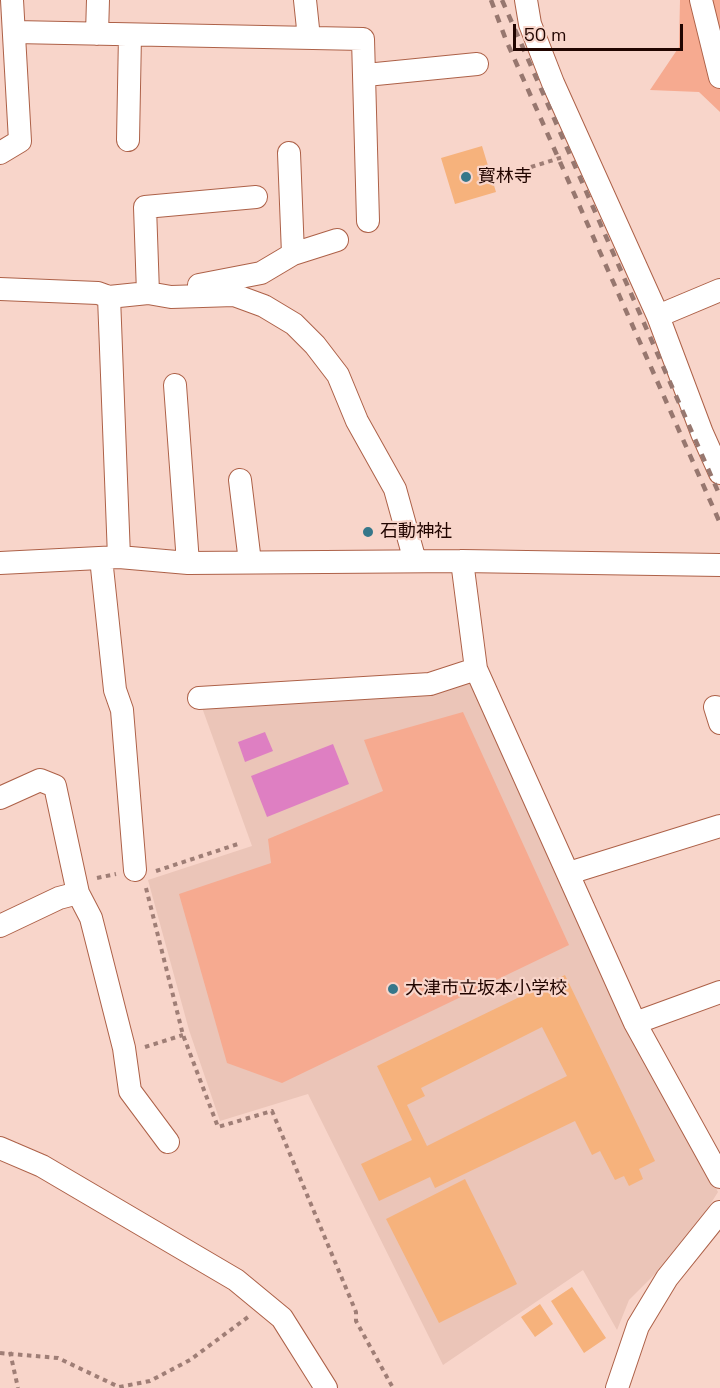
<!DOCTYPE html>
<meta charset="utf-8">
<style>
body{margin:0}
#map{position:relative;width:720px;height:1388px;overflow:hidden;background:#f8d5ca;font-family:"Space Grotesk",sans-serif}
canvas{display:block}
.scale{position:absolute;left:513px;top:24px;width:170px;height:27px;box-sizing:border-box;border:3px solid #210500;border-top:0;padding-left:8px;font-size:18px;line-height:21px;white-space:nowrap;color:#210500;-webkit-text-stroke:4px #f8d5ca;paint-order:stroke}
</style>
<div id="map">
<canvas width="720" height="1388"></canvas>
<div class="scale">50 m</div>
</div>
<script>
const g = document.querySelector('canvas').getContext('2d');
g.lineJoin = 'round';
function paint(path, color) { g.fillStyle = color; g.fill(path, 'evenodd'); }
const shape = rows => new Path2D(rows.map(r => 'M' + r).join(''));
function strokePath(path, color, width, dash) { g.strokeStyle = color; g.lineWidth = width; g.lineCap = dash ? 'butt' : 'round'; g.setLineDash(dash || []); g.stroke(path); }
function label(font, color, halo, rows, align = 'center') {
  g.font = font + ' "Space Grotesk","Noto Sans JP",sans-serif'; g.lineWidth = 4.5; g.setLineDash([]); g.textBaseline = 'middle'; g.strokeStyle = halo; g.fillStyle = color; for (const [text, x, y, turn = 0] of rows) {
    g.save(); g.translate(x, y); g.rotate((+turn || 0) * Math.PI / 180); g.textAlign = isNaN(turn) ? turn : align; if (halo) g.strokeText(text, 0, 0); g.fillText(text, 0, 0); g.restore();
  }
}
paint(shape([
 [470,678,625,1026,718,1192,685,1244,629,1300,617,1330,583,1270,443,1365,308,1094,220,1121,189,1030,148,880,252,846,200,702]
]), '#ebc5b8');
paint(shape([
 [680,0,720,0,720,112,699,92,650,90,679,47],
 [463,712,569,945,282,1083,227,1063,179,894,271,863,268,839,383,791,364,740]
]), '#f6aa90');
paint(shape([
 [265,732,273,751,245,762,238,742],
 [333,744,349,784,267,817,251,776]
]), '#de7fc2');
paint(shape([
 [482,146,496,192,455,204,441,158],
 [565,975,655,1161,639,1169,643,1179,629,1186,624,1176,615,1180,600,1151,592,1155,575,1121,435,1188,430,1177,379,1201,361,1164,412,1140,377,1066],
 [542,1027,567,1076,427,1146,407,1105,425,1096,421,1088],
 [465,1179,517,1284,439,1323,386,1219],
 [572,1287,606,1338,584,1353,551,1301],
 [540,1304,553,1324,535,1337,521,1317]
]), '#f6b27c');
const minor = shape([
 [305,0,309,38],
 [526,0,530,24,553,83,658,316,702,433,720,473],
 [701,0,720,77],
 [15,32,363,39,368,221],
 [97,34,98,0],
 [366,75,477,64],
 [128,140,130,35],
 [0,153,20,141,12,0],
 [289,153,293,254],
 [199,285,261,273,293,254,337,240],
 [0,289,98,293,109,297,148,293,171,297,234,295,264,306,294,324,315,345,338,375,357,421,395,489,415,561],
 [148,293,145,207,256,197],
 [109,297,119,557],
 [658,316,720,290],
 [175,385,188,563],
 [240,480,250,562],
 [101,558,115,690,122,710,135,870],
 [462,561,476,669,635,1023,720,1177],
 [0,563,119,557,188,563,462,561,720,565],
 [199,698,430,684,476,669],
 [720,708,715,707,720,723],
 [0,798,40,780,55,786,78,893,91,918,124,1048,130,1091,168,1142],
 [569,873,720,826],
 [0,926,59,898,78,893],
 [635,1023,720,992],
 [0,1148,42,1166,236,1280,282,1318,326,1388],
 [617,1388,638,1326,667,1278,720,1212]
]);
strokePath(minor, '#ad6148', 24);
strokePath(shape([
 [531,167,563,157],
 [156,871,241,843],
 [97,878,116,874],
 [146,888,183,1035,218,1127,272,1111,356,1312,356,1321,393,1388],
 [145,1047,183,1035],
 [10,1352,18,1388],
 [0,1353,58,1358,119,1387,150,1381,190,1360,248,1317]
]), '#9f7e76', 4, [4.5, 4.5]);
strokePath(minor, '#fff', 22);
strokePath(shape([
 [491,0,506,40,720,523],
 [502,0,720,496]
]), '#97776f', 4.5, [8, 8]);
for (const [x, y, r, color] of [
 [466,177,6,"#36778a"],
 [368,532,6,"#36778a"],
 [393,989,6,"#36778a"]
]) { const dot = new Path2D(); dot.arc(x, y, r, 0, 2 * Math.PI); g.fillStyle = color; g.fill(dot); strokePath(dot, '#f8d5ca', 2); }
label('18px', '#210500', '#f8d5ca', [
 ["寳林寺",478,177],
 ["石動神社",380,532],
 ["大津市立坂本小学校",405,989]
], 'left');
</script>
